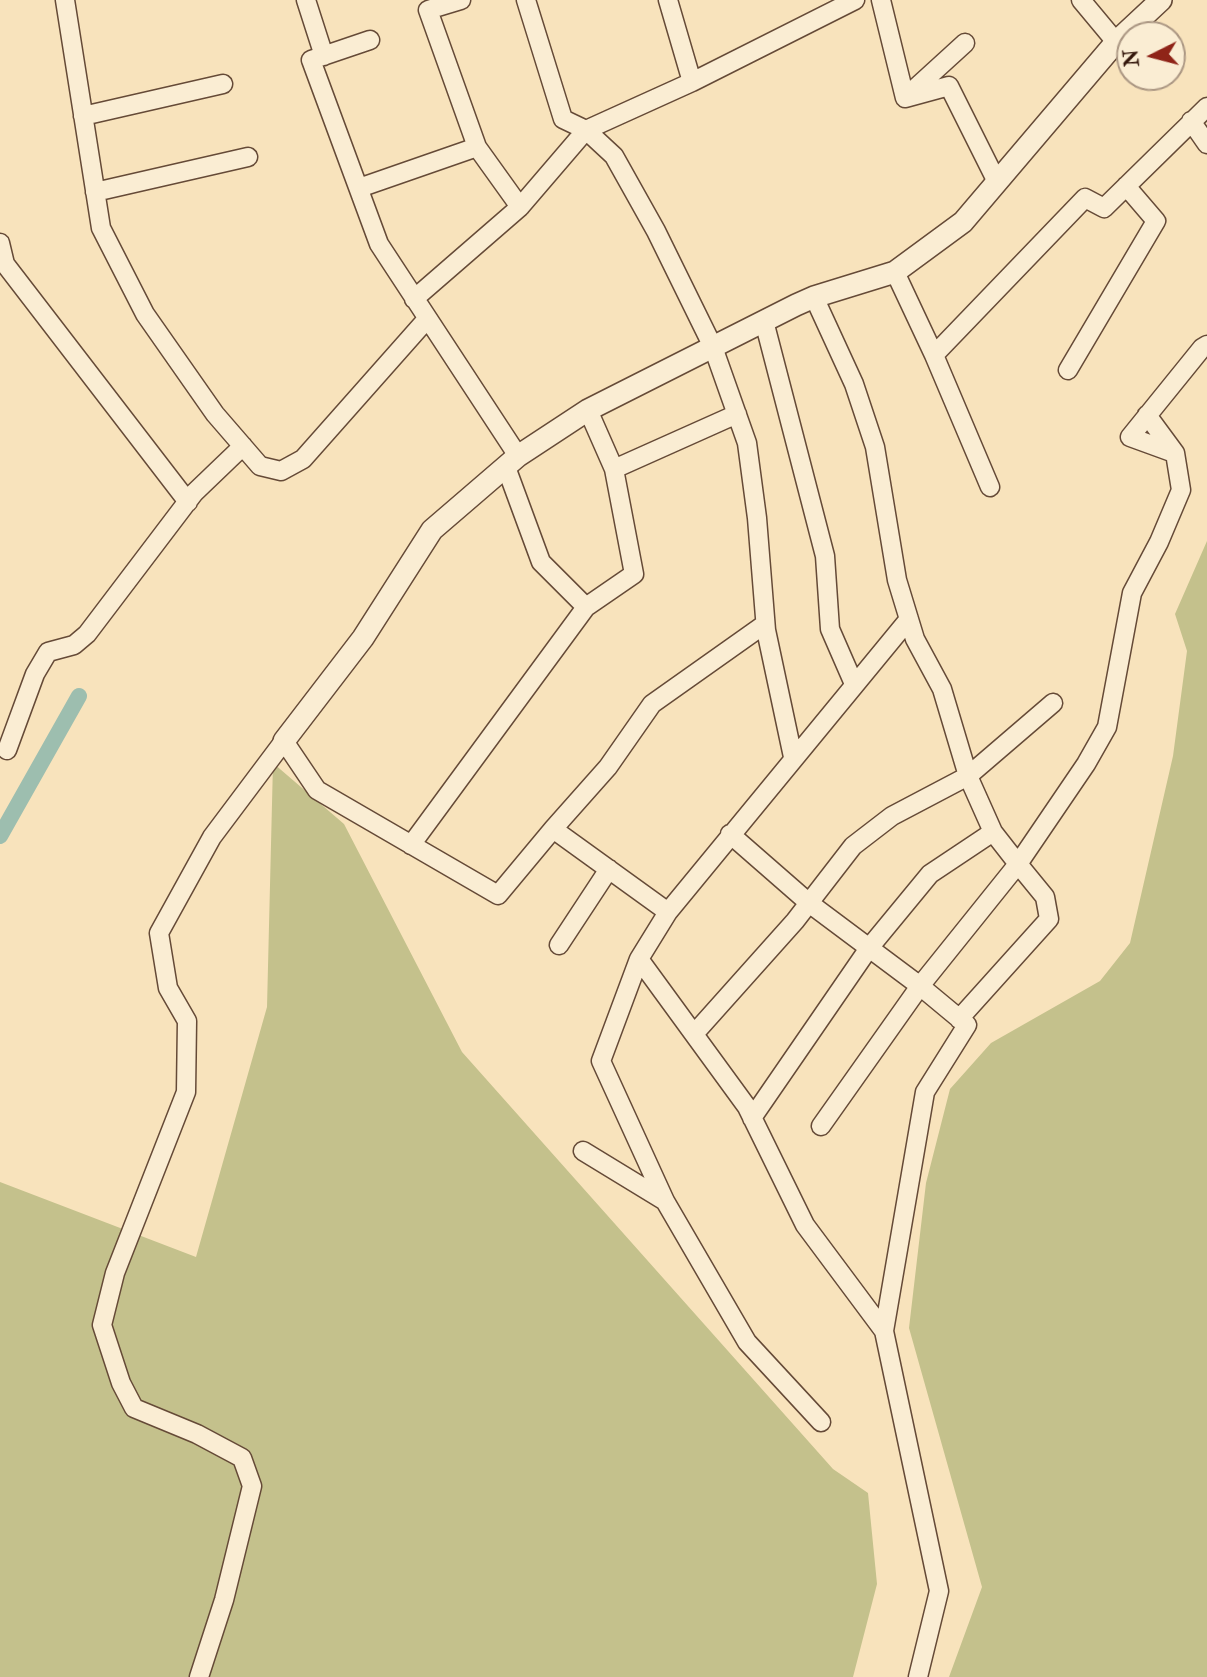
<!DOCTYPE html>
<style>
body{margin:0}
#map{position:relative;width:1207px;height:1677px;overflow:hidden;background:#f8e3bc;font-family:"IM FELL Double Pica",serif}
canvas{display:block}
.north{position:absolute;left:1116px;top:21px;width:70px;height:70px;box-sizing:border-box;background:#faedd3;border:2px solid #ab9783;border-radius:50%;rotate:264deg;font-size:19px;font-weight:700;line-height:28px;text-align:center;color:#34170b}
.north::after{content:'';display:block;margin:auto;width:24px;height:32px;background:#8f2418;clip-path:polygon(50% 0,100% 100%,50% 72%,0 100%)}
</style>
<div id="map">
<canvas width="1207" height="1677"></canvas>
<div class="north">N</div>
</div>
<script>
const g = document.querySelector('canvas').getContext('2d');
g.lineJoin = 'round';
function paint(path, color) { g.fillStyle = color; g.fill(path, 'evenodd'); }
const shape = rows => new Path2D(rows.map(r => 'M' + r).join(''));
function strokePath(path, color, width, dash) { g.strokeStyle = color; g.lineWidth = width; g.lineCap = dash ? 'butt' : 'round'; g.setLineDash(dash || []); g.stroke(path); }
paint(shape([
 [1207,541,1207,1677,949,1677,982,1587,909,1328,926,1183,950,1089,991,1043,1100,981,1130,943,1173,756,1187,651,1175,614],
 [273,763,344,824,462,1052,833,1469,868,1493,877,1584,853,1677,0,1677,0,1182,196,1257,267,1007]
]), '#c4c18c');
strokePath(shape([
 [0,836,79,696]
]), '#9dbeaf', 16);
const minor = shape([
 [65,0,101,228,145,314,215,414,260,466,281,471,303,459,427,319],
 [306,0,324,56],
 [461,0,428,10,477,147,520,207],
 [526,0,563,119,586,130,614,156,656,231,713,347,747,443,757,518,766,630,793,757],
 [881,0,905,98,949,86,996,180],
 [1081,0,1116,42],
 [370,40,311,60,379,244,518,456],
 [692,82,855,0],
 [908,95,965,43],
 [83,116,223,84],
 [1191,121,1207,144],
 [359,188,477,147],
 [95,192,248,157],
 [0,243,5,264,188,502],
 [895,272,934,355,1085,198,1104,208,1207,107],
 [414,299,520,207,586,130,692,82,668,0],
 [764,321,825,556,830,629,854,684],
 [934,355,990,487],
 [1068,370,1156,221,1126,186],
 [588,410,614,469,737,414],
 [1174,453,1130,437,1202,348,1207,345],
 [506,467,541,562,586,607,634,574,614,469],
 [7,750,35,674,48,652,74,645,87,634,194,493,243,446],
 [553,829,608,767,652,704,765,624],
 [730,834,809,903,920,986,821,1126],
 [411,845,586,607],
 [668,912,909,619],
 [559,945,609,869],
 [639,959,601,1061,665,1201,747,1342,821,1422],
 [959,1019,1049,919,1045,897,1018,864,1086,764,1107,727,1132,593,1159,542,1181,490,1175,453,1147,415],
 [694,1034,795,921,853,846,892,816,968,776,1053,703],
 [752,1118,869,948,930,874,993,832],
 [583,1151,665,1201],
 [884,1331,939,1591,918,1677],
 [199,1677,224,1600,252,1486,242,1458,197,1434,134,1408,121,1383,102,1325,115,1273,186,1092,187,1021,168,988,159,933,212,837,284,741,317,790,498,895,553,829,668,912,639,959,747,1107,805,1225,884,1331,925,1092,967,1025,920,986,1018,864,993,832,968,776,942,689,915,639,897,580,875,447,854,384,814,297]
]);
const tertiary = shape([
 [284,741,363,638,432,530,518,456,588,410,796,305,814,297,895,272,963,222,1116,42,1161,0]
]);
strokePath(minor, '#654a37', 21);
strokePath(tertiary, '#654a37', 24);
strokePath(minor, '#faedd3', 18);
strokePath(tertiary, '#faedd3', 21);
</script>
